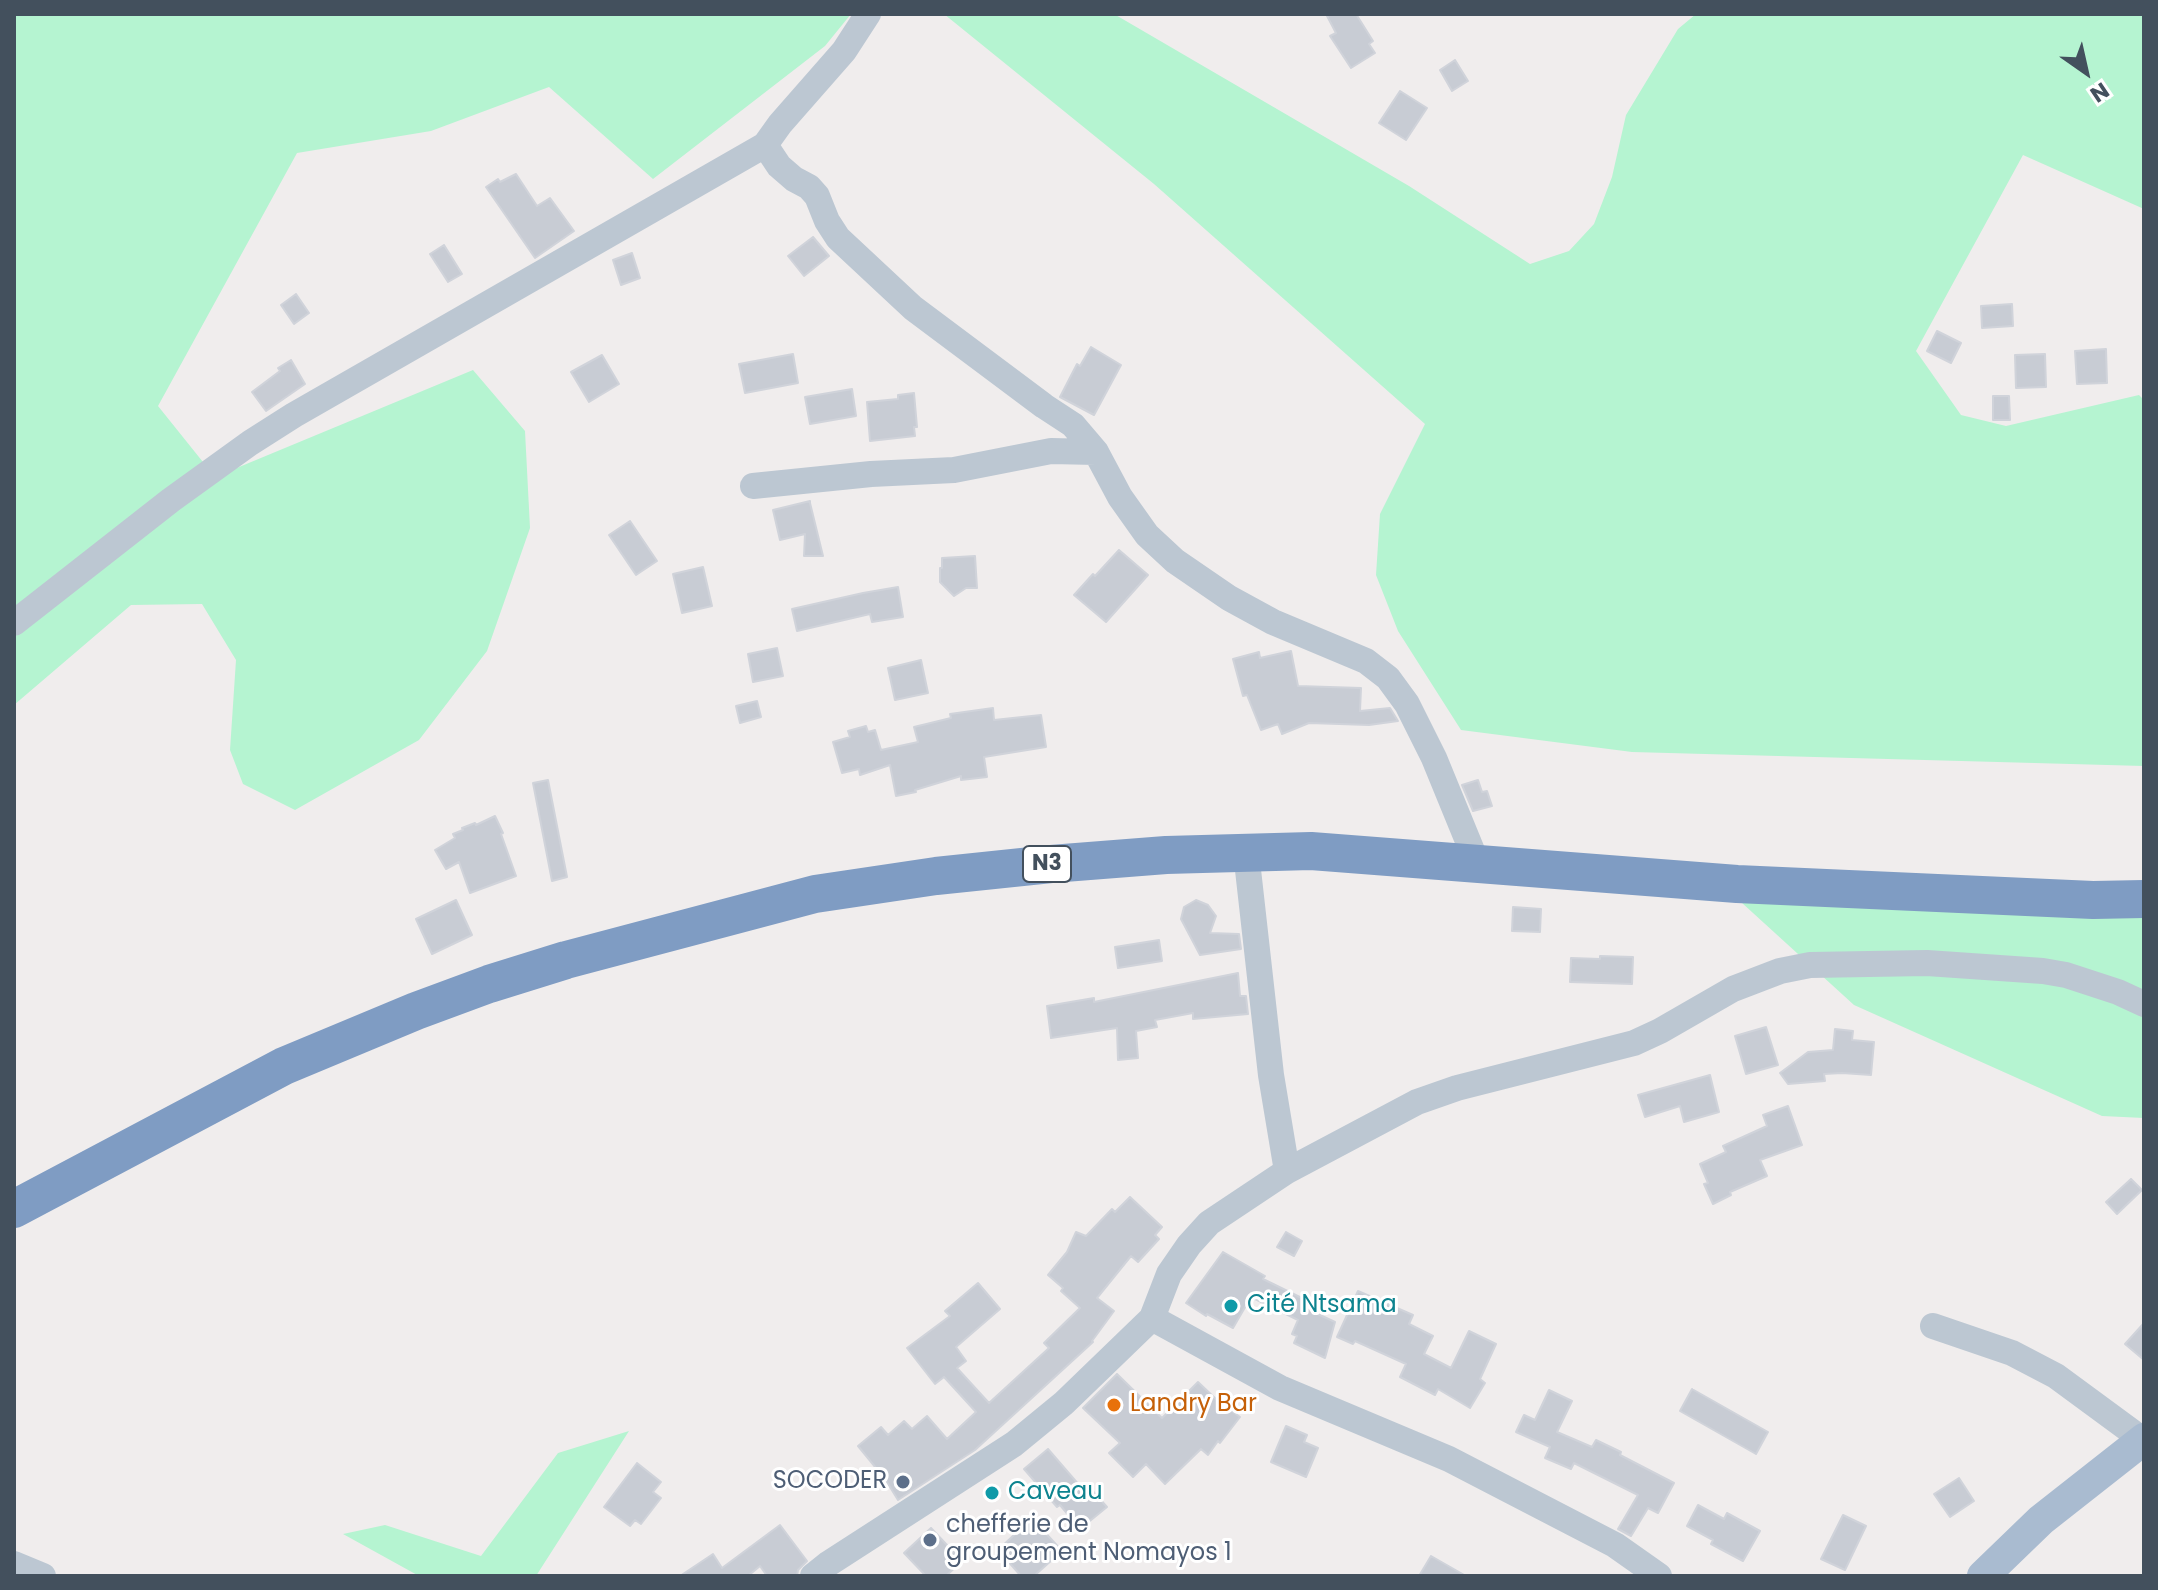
<!DOCTYPE html>
<meta charset="utf-8">
<style>
body{margin:0}
#map{position:relative;width:2158px;height:1590px;overflow:hidden;background:#f0eded;font-family:Poppins,sans-serif}
canvas{display:block}
.frame{position:absolute;inset:0;border:16px solid #43505d;pointer-events:none}
.north{position:absolute;left:2046px;top:32px;width:80px;height:80px;-webkit-text-stroke:6px #fff;paint-order:stroke;rotate:146deg;font-size:22px;font-weight:700;line-height:32px;text-align:center;color:#43505d}
.north::after{content:'';display:block;margin:auto;width:28px;height:36px;background:#43505d;clip-path:polygon(50% 0,100% 100%,50% 72%,0 100%)}
</style>
<div id="map">
<canvas width="2158" height="1590"></canvas>
<div class="frame"></div>
<div class="north">N</div>
</div>
<script>
const g = document.querySelector('canvas').getContext('2d');
g.lineJoin = 'round';
function paint(path, color) { g.fillStyle = color; g.fill(path, 'evenodd'); }
const shape = rows => new Path2D(rows.map(r => 'M' + r).join(''));
function strokePath(path, color, width, dash) { g.strokeStyle = color; g.lineWidth = width; g.lineCap = dash ? 'butt' : 'round'; g.setLineDash(dash || []); g.stroke(path); }
function label(font, color, halo, rows, align = 'center') {
  g.font = font + ' Poppins,sans-serif'; g.lineWidth = 6; g.setLineDash([]); g.textBaseline = 'middle'; g.strokeStyle = halo; g.fillStyle = color; for (const [text, x, y, turn = 0] of rows) {
    g.save(); g.translate(x, y); g.rotate((+turn || 0) * Math.PI / 180); g.textAlign = isNaN(turn) ? turn : align; if (halo) g.strokeText(text, 0, 0); g.fillText(text, 0, 0); g.restore();
  }
}
paint(shape([
 [14,14,851,14,825,46,653,179,549,87,431,131,297,153,158,406,215,477,473,370,525,431,530,528,487,651,419,740,295,810,243,784,230,750,236,660,202,604,131,605,14,705],
 [944,14,1114,14,1409,186,1530,264,1569,251,1594,224,1612,177,1626,115,1678,29,1696,14,2144,14,2144,209,2023,155,1916,351,1961,415,2006,426,2139,395,2144,400,2144,766,1632,752,1461,730,1398,631,1376,575,1380,514,1425,424,1154,184],
 [1719,882,2144,891,2144,1118,2102,1116,1854,1005],
 [629,1431,536,1576,419,1576,343,1534,385,1525,481,1556,558,1453]
]), '#b5f4d1');
const building = shape([
 [1326,14,1356,14,1373,41,1369,44,1375,53,1351,68,1330,36,1336,33,1326,14],
 [1455,60,1468,81,1452,91,1440,70,1455,60],
 [1400,91,1427,108,1406,140,1379,123,1400,91],
 [516,174,537,206,550,198,574,231,535,258,486,187,498,179,500,182,516,174],
 [813,237,829,256,804,276,788,256,813,237],
 [444,245,462,274,448,282,430,254,444,245],
 [632,253,640,278,621,285,613,260,632,253],
 [296,294,309,313,294,324,281,305,296,294],
 [2012,304,2013,326,1982,328,1981,306,2012,304],
 [1937,331,1961,343,1951,363,1927,351,1937,331],
 [1091,347,1121,365,1094,415,1060,397,1077,364,1080,366,1091,347],
 [2106,349,2107,383,2077,384,2075,351,2106,349],
 [793,354,798,383,745,393,739,364,793,354],
 [2045,354,2046,387,2016,388,2015,355,2045,354],
 [602,355,619,384,589,402,571,372,602,355],
 [291,360,305,384,266,411,252,392,280,371,278,368,291,360],
 [852,389,856,416,810,424,805,397,852,389],
 [914,393,917,427,914,427,915,436,870,441,867,402,898,399,898,395,914,393],
 [1993,396,2009,396,2010,420,1993,420,1993,396],
 [810,501,810,503,823,556,804,556,805,534,780,540,773,510,810,501],
 [630,521,657,561,636,575,609,535,630,521],
 [1119,550,1148,575,1106,622,1074,595,1093,574,1095,576,1119,550],
 [975,556,977,588,966,588,954,596,940,582,940,568,942,568,942,558,975,556],
 [703,567,712,606,682,613,673,574,703,567],
 [898,587,903,617,872,622,870,614,797,631,792,609,863,593,898,587],
 [777,648,783,676,753,682,748,654,777,648],
 [1291,651,1298,686,1361,688,1360,711,1390,708,1398,721,1369,725,1309,723,1282,734,1278,724,1261,730,1247,695,1243,696,1233,659,1259,652,1260,658,1291,651],
 [921,660,928,693,895,700,888,668,921,660],
 [757,701,761,717,740,723,736,706,757,701],
 [993,708,994,720,1041,715,1046,747,984,757,987,777,961,780,961,776,915,790,916,792,896,796,890,765,860,775,859,769,842,773,833,742,850,737,848,731,866,726,868,732,875,730,881,750,918,742,914,727,951,718,950,714,993,708],
 [548,780,567,877,552,881,533,783,548,780],
 [1478,780,1482,792,1487,791,1492,806,1473,811,1462,785,1478,780],
 [495,816,503,833,501,834,516,876,470,893,459,862,446,869,435,850,455,838,453,834,463,830,462,828,475,823,476,825,495,816],
 [456,900,472,935,432,954,416,919,456,900],
 [1196,900,1208,905,1216,916,1210,933,1239,934,1241,949,1200,955,1181,919,1184,907,1196,900],
 [1513,907,1541,909,1540,932,1512,931,1513,907],
 [1159,940,1162,961,1118,968,1115,947,1159,940],
 [1600,956,1633,957,1632,984,1570,982,1571,958,1600,959,1600,956],
 [1238,973,1240,996,1246,996,1248,1014,1193,1019,1193,1013,1155,1020,1157,1027,1136,1031,1138,1058,1118,1060,1117,1028,1051,1038,1047,1006,1094,998,1094,1002,1238,973],
 [1766,1027,1778,1065,1746,1074,1735,1036,1766,1027],
 [1835,1029,1853,1031,1852,1040,1874,1042,1871,1075,1842,1073,1824,1074,1825,1081,1788,1084,1780,1073,1808,1052,1833,1050,1835,1029],
 [1710,1075,1719,1112,1684,1122,1680,1106,1645,1117,1638,1095,1710,1075],
 [1788,1106,1802,1145,1760,1160,1767,1176,1730,1192,1731,1195,1713,1204,1704,1184,1708,1183,1700,1164,1726,1152,1723,1146,1767,1126,1763,1115,1788,1106],
 [2131,1179,2142,1190,2117,1214,2106,1202,2131,1179],
 [1130,1197,1162,1227,1155,1235,1159,1239,1138,1262,1131,1256,1097,1298,1114,1311,1092,1341,1093,1342,975,1450,898,1500,885,1479,858,1446,881,1427,888,1435,904,1421,912,1429,927,1416,947,1439,976,1412,944,1377,935,1384,907,1348,950,1316,945,1311,978,1283,1000,1309,956,1347,966,1361,957,1368,989,1403,1049,1348,1044,1343,1080,1308,1061,1291,1063,1288,1048,1275,1067,1252,1076,1232,1086,1236,1112,1209,1115,1212,1130,1197],
 [1286,1232,1302,1241,1294,1256,1277,1247,1286,1232],
 [1223,1252,1265,1276,1263,1279,1310,1302,1307,1309,1335,1322,1325,1358,1294,1343,1297,1336,1292,1334,1298,1320,1251,1297,1233,1328,1207,1314,1206,1316,1186,1303,1223,1252],
 [1358,1291,1413,1315,1409,1324,1433,1336,1424,1354,1451,1368,1469,1331,1496,1344,1480,1379,1485,1383,1470,1408,1438,1389,1435,1395,1400,1377,1406,1364,1355,1341,1353,1344,1337,1337,1358,1291],
 [2144,1323,2144,1360,2125,1344,2144,1323],
 [1117,1374,1162,1418,1198,1382,1217,1400,1240,1417,1220,1443,1218,1441,1208,1455,1201,1449,1165,1484,1146,1464,1133,1477,1109,1453,1120,1443,1083,1408,1117,1374],
 [1692,1389,1768,1432,1756,1454,1680,1411,1692,1389],
 [1549,1390,1572,1401,1557,1432,1592,1447,1596,1440,1621,1452,1620,1455,1674,1483,1658,1513,1648,1508,1631,1536,1618,1529,1638,1495,1574,1463,1571,1469,1545,1458,1550,1447,1516,1432,1524,1415,1535,1420,1549,1390],
 [1286,1426,1307,1435,1304,1442,1318,1448,1306,1477,1271,1462,1286,1426],
 [1048,1449,1086,1493,1091,1489,1107,1507,1080,1529,1060,1505,1057,1507,1024,1469,1048,1449],
 [637,1463,661,1482,653,1492,661,1498,641,1524,635,1520,630,1526,604,1507,637,1463],
 [1959,1478,1974,1501,1950,1517,1934,1494,1959,1478],
 [1698,1505,1724,1519,1727,1513,1760,1531,1743,1561,1711,1544,1713,1540,1687,1526,1698,1505],
 [1843,1515,1866,1526,1845,1570,1821,1559,1843,1515],
 [1032,1518,1062,1551,1034,1576,1021,1576,998,1550,1032,1518],
 [780,1525,807,1561,798,1570,797,1576,767,1576,760,1566,748,1576,680,1576,713,1554,722,1568,780,1525],
 [931,1528,962,1561,946,1576,926,1576,904,1553,931,1528],
 [1431,1556,1466,1576,1419,1576,1431,1556]
]);
paint(building, '#c8ccd4');
strokePath(building, '#d0d3da', 2);
strokePath(shape([
 [765,145,779,166,794,179,809,187,817,196,827,221,838,238,913,308,1044,406,1073,425,1096,452,1120,497,1147,535,1175,561,1229,598,1273,622,1366,661,1388,678,1407,704,1434,758,1477,863],
 [753,486,871,474,954,470,1051,451,1096,452],
 [14,623,171,500,250,443,294,415,765,145,780,124,844,51,868,14],
 [1246,852,1271,1075,1287,1171],
 [1933,1326,2012,1353,2056,1376,2143,1440],
 [14,1564,43,1576],
 [813,1576,828,1564,1014,1444,1064,1403,1152,1318],
 [1659,1576,1615,1545,1449,1459,1280,1388,1152,1318,1169,1274,1189,1245,1209,1223,1287,1171,1417,1102,1457,1088,1634,1043,1660,1031,1733,989,1780,971,1810,965,1927,963,2043,971,2066,975,2118,992,2144,1004]
]), '#bcc7d2', 26);
strokePath(shape([
 [1983,1576,2041,1520,2144,1439]
]), '#a9bbd0', 32);
strokePath(shape([
 [14,1209,284,1066,416,1011,489,984,566,960,815,894,936,876,1051,864,1166,855,1311,851,1737,884,2093,900,2144,899]
]), '#7f9cc3', 38);
for (const [x, y, r, color] of [
 [1231,1306,8,"#0f9aa8"],
 [1114,1405,8,"#e8710a"],
 [903,1482,8,"#5c6f8a"],
 [992,1493,8,"#0f9aa8"],
 [930,1540,8,"#5c6f8a"]
]) { const dot = new Path2D(); dot.arc(x, y, r, 0, 2 * Math.PI); g.fillStyle = color; g.fill(dot); strokePath(dot, '#fff', 3); }
for (const [x, y, w] of [
 [1047,864,48]
]) { const box = new Path2D(); box.roundRect(x - w / 2, y - 18, w, 36, 6); g.fillStyle = '#fff'; g.fill(box); strokePath(box, '#43505d', 2); }
label('bold 22px', '#43505d', null, [
 ["N3",1047,864]
]);
label('24px', '#0d838f', '#fff', [
 ["Cité Ntsama",1247,1306],
 ["Caveau",1008,1493]
], 'left');
label('24px', '#c56008', '#fff', [
 ["Landry Bar",1130,1405]
], 'left');
label('24px', '#4e5e75', '#fff', [
 ["SOCODER",887,1482],
 ["chefferie de",946,1526,"left"],
 ["groupement Nomayos 1",946,1554,"left"]
], 'right');
</script>
